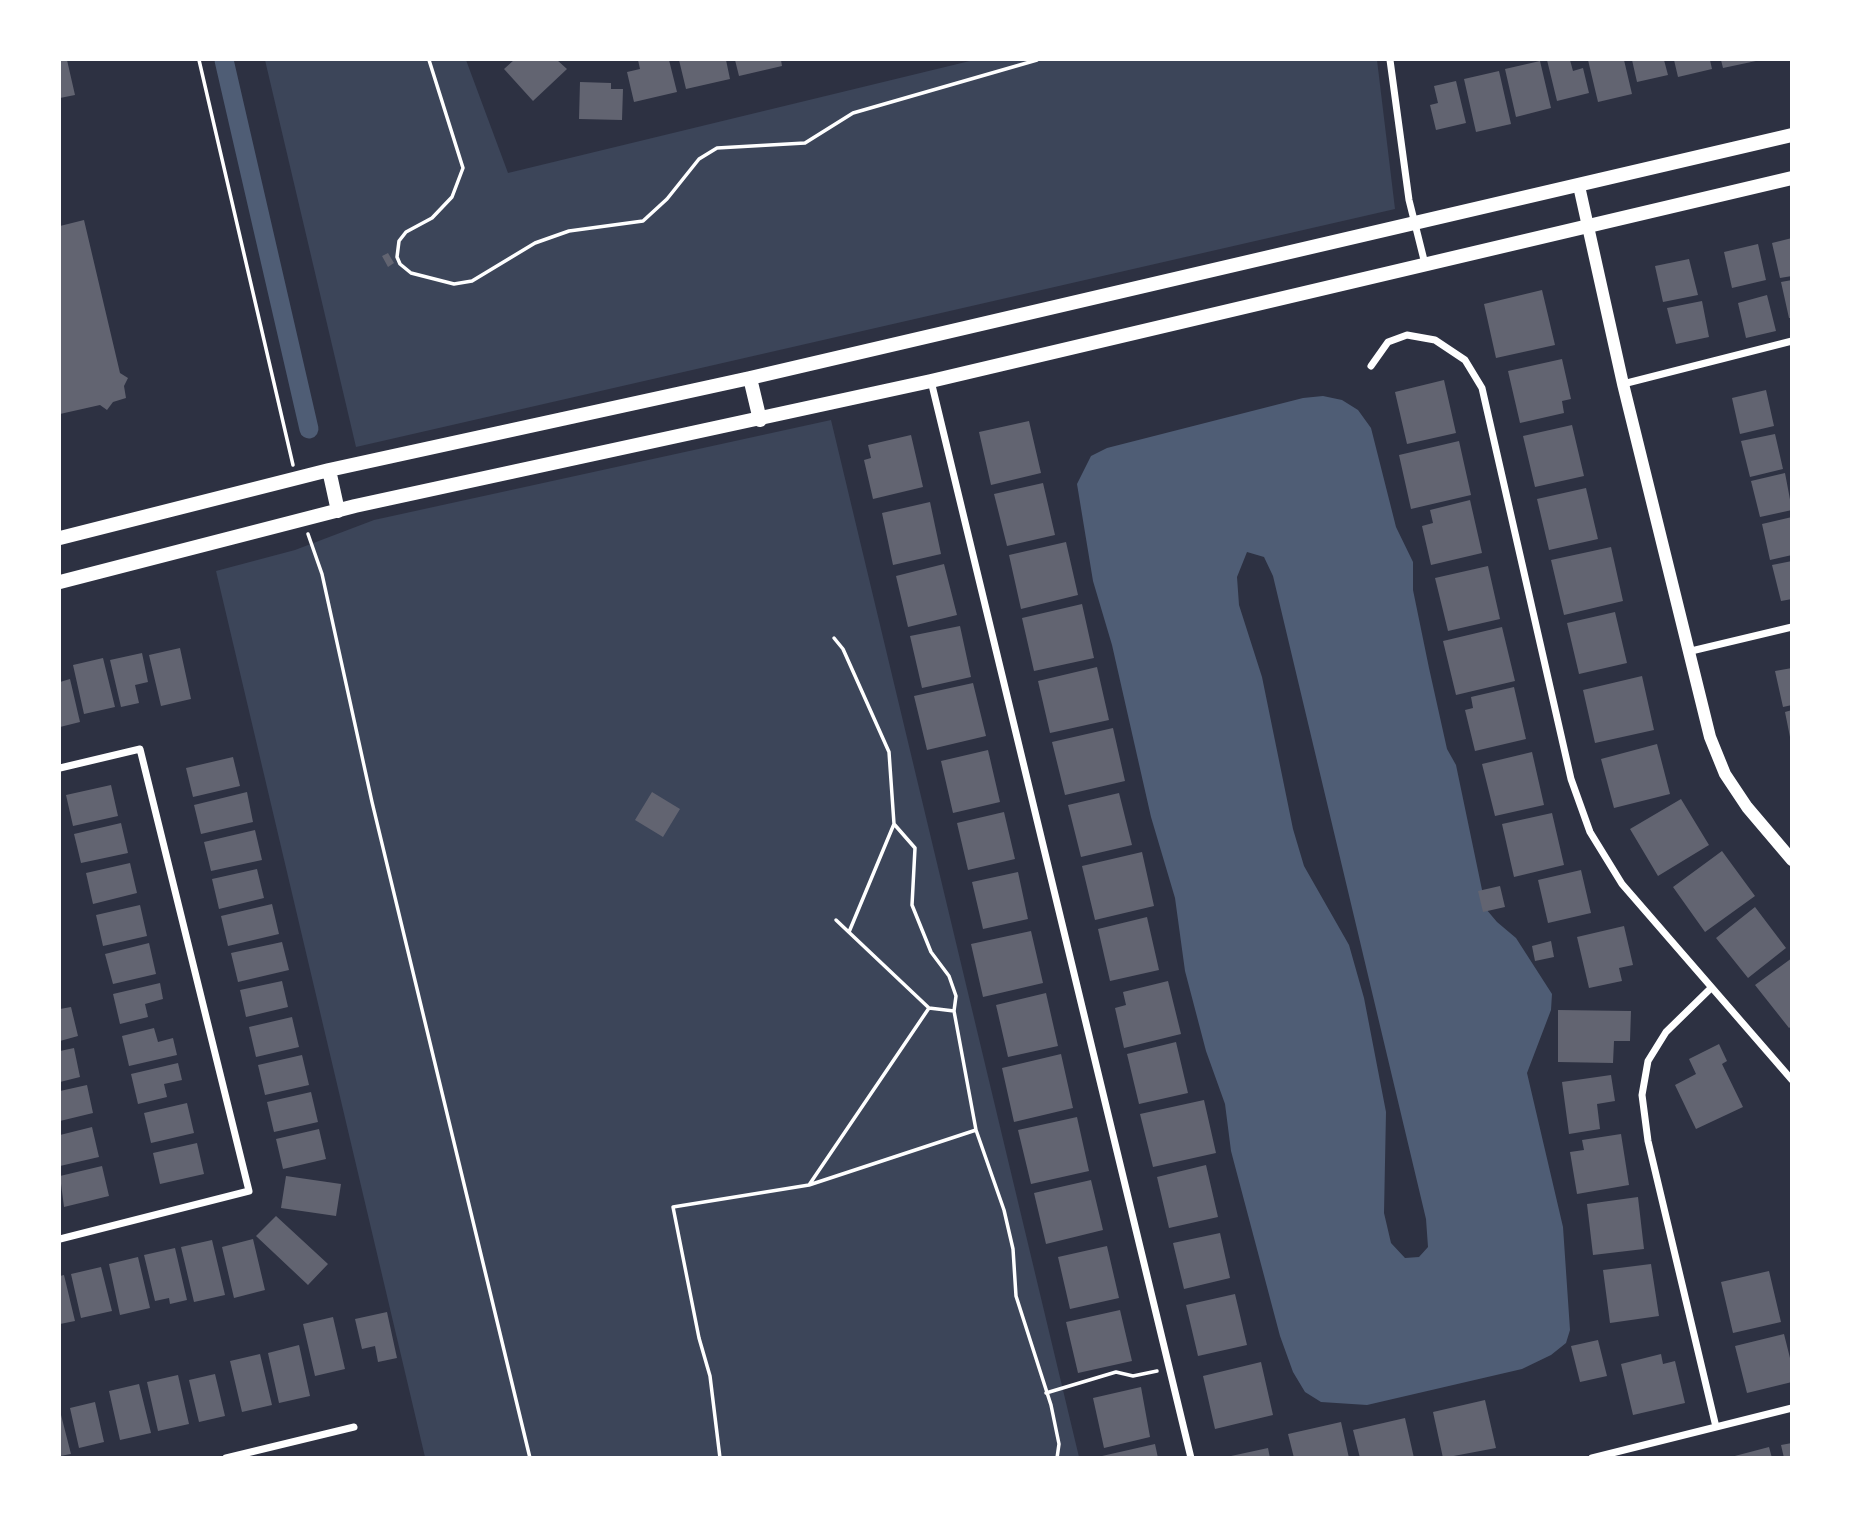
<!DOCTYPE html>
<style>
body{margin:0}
#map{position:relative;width:1851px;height:1517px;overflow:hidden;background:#2d3142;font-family:"Asap Condensed",sans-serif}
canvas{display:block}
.frame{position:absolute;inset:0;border:61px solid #fff;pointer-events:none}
</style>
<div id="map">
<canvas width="1851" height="1517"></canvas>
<div class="frame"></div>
</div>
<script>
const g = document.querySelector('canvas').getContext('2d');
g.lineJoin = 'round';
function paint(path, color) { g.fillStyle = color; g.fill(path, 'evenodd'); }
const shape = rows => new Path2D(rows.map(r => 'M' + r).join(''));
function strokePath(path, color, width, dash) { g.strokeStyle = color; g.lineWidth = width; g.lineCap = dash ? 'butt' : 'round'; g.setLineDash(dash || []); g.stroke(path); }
paint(shape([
 [265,60,466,60,508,173,974,60,1377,60,1395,209,356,447],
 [831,420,1079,1457,425,1457,216,571,295,550,374,520]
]), '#3c4559');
paint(shape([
 [1323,396,1342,400,1358,410,1371,428,1396,527,1413,562,1413,590,1429,668,1447,749,1456,765,1486,909,1497,922,1516,938,1552,994,1551,1010,1527,1073,1563,1227,1570,1330,1566,1343,1551,1355,1522,1369,1367,1405,1321,1402,1305,1392,1293,1372,1280,1336,1231,1151,1225,1104,1206,1051,1185,971,1175,898,1151,817,1112,645,1093,581,1077,484,1091,456,1107,448,1303,398],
 [1247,552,1264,557,1273,576,1426,1219,1428,1247,1419,1257,1405,1258,1391,1243,1384,1213,1386,1112,1364,998,1349,945,1304,866,1293,829,1262,677,1239,605,1237,577]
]), '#4f5d75');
strokePath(shape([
 [224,60,309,429]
]), '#4f5d75', 19);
paint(shape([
 [60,60,67,60,75,95,60,98],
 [514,60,557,60,567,69,533,101,504,69],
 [638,60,669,60,677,92,634,102,627,72,640,69],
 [679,60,726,60,730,79,686,89],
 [735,60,781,60,782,66,739,76],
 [1547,60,1570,60,1573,71,1583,68,1589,93,1557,101],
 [1588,60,1624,60,1632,94,1598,102],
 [1632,60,1664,60,1668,75,1637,82],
 [1674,60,1710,60,1712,69,1678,77],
 [1721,60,1756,60,1756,61,1723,68],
 [1540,61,1551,108,1516,117,1505,69],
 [1499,71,1511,124,1476,132,1464,79],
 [1456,81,1466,123,1436,130,1430,105,1438,103,1434,86],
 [580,82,611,83,611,89,623,89,622,120,579,119],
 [84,220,120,373,128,378,124,386,126,398,113,402,107,410,100,405,60,414,60,226],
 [1792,238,1792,276,1780,278,1772,243],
 [1758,244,1766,280,1732,288,1724,252],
 [388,253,394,263,388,267,382,256],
 [1689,259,1698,295,1663,302,1655,266],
 [1792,280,1792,318,1789,318,1781,282],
 [1542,290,1555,345,1496,358,1484,304],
 [1767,295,1776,331,1746,338,1738,303],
 [1702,301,1709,337,1676,344,1667,308],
 [1562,359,1571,399,1562,401,1564,413,1520,423,1508,371],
 [1444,380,1456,433,1407,444,1395,392],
 [1766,390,1774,426,1740,434,1732,398],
 [1029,421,1041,473,991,485,979,432],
 [1572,425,1584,476,1535,487,1523,436],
 [1775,434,1783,469,1750,477,1741,441],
 [911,435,923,487,873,499,864,460,871,458,868,445],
 [1459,441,1471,495,1411,509,1399,455],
 [1785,473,1792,510,1760,517,1751,481],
 [1043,483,1055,535,1007,546,994,494],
 [1586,488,1598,539,1549,550,1537,499],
 [1470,500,1482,553,1431,565,1422,526,1433,523,1430,510],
 [930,502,941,554,893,565,882,513],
 [1792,517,1792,555,1770,560,1762,524],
 [1066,542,1078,595,1021,609,1009,555],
 [1611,547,1623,601,1564,615,1551,560],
 [1792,561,1792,599,1781,601,1772,565],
 [944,564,957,615,908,627,896,576],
 [1488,566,1500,619,1448,631,1435,578],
 [1082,604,1094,658,1034,671,1022,618],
 [1615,612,1627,663,1579,674,1567,623],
 [960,626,971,677,922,688,910,636],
 [1502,627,1515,681,1456,695,1443,641],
 [180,648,191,699,161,706,149,655],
 [142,653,148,682,135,685,139,703,121,707,110,660],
 [103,658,115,707,84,714,73,665],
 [1097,667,1109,720,1050,733,1038,681],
 [1792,668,1792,705,1783,707,1775,671],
 [1642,676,1654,730,1595,743,1583,690],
 [70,679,80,722,60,727,60,682],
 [973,683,986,736,927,750,914,696],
 [1514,687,1526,739,1475,751,1465,710,1473,708,1471,697],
 [1792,710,1792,737,1790,737,1785,712],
 [1113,728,1125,781,1065,795,1052,742],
 [1657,744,1670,794,1614,808,1601,759],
 [988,750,1000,802,953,813,941,761],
 [1532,752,1544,805,1495,816,1482,764],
 [233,757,240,786,193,797,186,768],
 [111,785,118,816,73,826,66,795],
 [247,792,253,822,201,834,194,805],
 [652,792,680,809,663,837,635,820],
 [1119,793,1132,845,1081,857,1068,805],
 [1681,799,1709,845,1658,876,1630,829],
 [1004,812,1015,859,968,870,957,823],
 [1552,813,1564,865,1514,877,1502,824],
 [121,823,128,853,81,863,74,834],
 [255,830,262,860,211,871,204,842],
 [1722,851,1755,896,1705,932,1673,887],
 [1142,852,1154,906,1095,920,1082,866],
 [130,863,137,893,93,904,86,873],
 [257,869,264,898,219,909,212,879],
 [1581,870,1591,913,1548,923,1538,880],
 [1018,872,1028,919,983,929,972,882],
 [1500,886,1505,907,1483,912,1478,891],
 [272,904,279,934,228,946,221,916],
 [140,905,147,936,103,946,96,915],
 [1755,907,1786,948,1748,978,1716,938],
 [1147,917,1159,970,1110,981,1098,929],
 [1624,926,1633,965,1619,968,1622,981,1589,988,1577,937],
 [1031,931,1043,983,983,997,971,944],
 [1551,941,1554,957,1535,961,1532,946],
 [282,942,289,970,238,982,231,953],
 [149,943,156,974,113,984,105,954],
 [1792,958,1792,1026,1789,1028,1755,985],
 [282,981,288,1007,246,1017,240,990],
 [1168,981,1181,1034,1124,1048,1115,1008,1126,1005,1123,992],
 [160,983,163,999,145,1004,148,1017,120,1024,113,994],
 [1046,993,1058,1046,1008,1057,996,1005],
 [71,1007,78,1036,60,1041,60,1009],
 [1558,1010,1631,1011,1630,1041,1614,1041,1613,1063,1558,1062],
 [292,1017,299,1047,256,1057,249,1027],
 [154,1028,158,1042,173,1038,177,1055,129,1066,122,1036],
 [1176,1042,1188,1093,1139,1104,1127,1054],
 [1719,1044,1727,1061,1722,1064,1743,1107,1696,1129,1675,1085,1696,1074,1689,1059],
 [74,1048,80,1077,60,1082,60,1051],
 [1061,1054,1073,1108,1014,1122,1002,1068],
 [302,1055,309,1085,265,1095,258,1065],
 [178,1063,182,1080,164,1084,167,1097,138,1104,131,1074],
 [1611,1075,1615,1101,1597,1104,1600,1129,1569,1134,1562,1082],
 [87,1085,93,1113,60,1121,60,1091],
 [311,1092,318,1122,274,1132,267,1102],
 [1204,1100,1216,1153,1153,1167,1140,1114],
 [187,1103,194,1133,151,1143,144,1113],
 [1077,1117,1089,1171,1031,1184,1018,1130],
 [92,1127,99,1157,60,1166,60,1135],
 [319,1129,326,1159,283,1169,276,1139],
 [1621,1134,1629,1185,1577,1194,1570,1152,1584,1150,1582,1140],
 [197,1143,204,1174,160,1184,153,1153],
 [1206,1165,1218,1217,1169,1228,1157,1177],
 [102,1166,109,1196,64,1207,60,1176],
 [286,1176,341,1184,336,1216,281,1208],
 [1091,1180,1103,1230,1046,1244,1034,1193],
 [1638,1197,1644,1249,1593,1255,1587,1204],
 [276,1216,328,1264,308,1285,256,1236],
 [1220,1233,1230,1278,1184,1289,1173,1243],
 [253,1239,265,1290,234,1298,222,1247],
 [212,1240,225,1295,194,1302,181,1247],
 [1107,1246,1119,1298,1070,1309,1058,1257],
 [175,1248,187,1300,170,1304,169,1298,155,1301,144,1255],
 [138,1257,150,1308,120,1315,109,1264],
 [1651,1264,1659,1316,1610,1323,1603,1270],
 [101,1267,112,1311,81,1318,71,1274],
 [1769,1271,1781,1322,1733,1333,1721,1282],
 [64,1275,75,1321,60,1324,60,1276],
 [1235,1294,1247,1345,1198,1356,1186,1305],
 [1120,1310,1132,1361,1078,1373,1066,1322],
 [387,1312,397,1358,378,1362,375,1346,362,1349,355,1319],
 [333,1317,345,1369,315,1376,303,1324],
 [1784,1334,1792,1366,1792,1382,1747,1393,1735,1346],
 [1598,1340,1607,1376,1580,1382,1571,1346],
 [299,1345,310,1396,279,1403,268,1353],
 [260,1354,272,1405,242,1412,230,1361],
 [1661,1354,1663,1364,1675,1361,1685,1403,1633,1415,1621,1364],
 [1261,1362,1273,1415,1215,1429,1203,1376],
 [215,1374,225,1416,199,1422,189,1380],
 [178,1375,189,1424,158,1431,147,1382],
 [139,1384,151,1433,120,1440,109,1391],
 [1141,1387,1150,1437,1104,1448,1093,1398],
 [1485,1400,1496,1448,1443,1458,1433,1412],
 [95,1402,104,1442,79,1448,70,1408],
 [60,1411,71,1454,60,1456],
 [1405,1418,1414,1458,1360,1458,1353,1430],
 [1341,1422,1349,1458,1294,1458,1288,1434],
 [1792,1443,1792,1458,1784,1458,1781,1445],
 [1155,1444,1158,1458,1102,1458,1102,1456],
 [1769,1447,1772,1458,1731,1458,1731,1457],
 [1268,1448,1270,1458,1231,1458,1231,1456]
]), '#626471');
strokePath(shape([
 [199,60,293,465],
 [429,60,463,168,452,197,432,218,406,232,399,241,397,257,400,264,411,273,454,284,472,281,535,243,569,231,643,221,667,199,699,159,717,148,805,143,853,113,1037,60],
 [308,534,322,574,372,802,530,1458],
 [834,638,843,649,889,752,894,824,849,932],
 [894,824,915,848,912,905,931,952,949,976,956,996,954,1011,929,1008],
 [976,1130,1004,1210,1013,1249,1016,1296,1051,1405,1059,1444,1057,1458],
 [809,1185,976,1130,954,1011],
 [1046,1393,1116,1372,1133,1376,1157,1371],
 [720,1458,710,1376,699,1338,673,1207,809,1185,929,1008,836,920]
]), '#fff', 3.5);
strokePath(shape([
 [1390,60,1409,200,1425,264],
 [1371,366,1388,342,1407,335,1435,340,1465,360,1482,388,1571,779,1590,832,1622,884,1792,1080],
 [931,381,1191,1458],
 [1623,384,1792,341],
 [1687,652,1792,627],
 [60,768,140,749,249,1191,60,1239],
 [1710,989,1666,1032,1648,1061,1642,1095,1648,1141,1716,1427],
 [226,1458,354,1427],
 [1592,1458,1792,1408]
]), '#fff', 7);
strokePath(shape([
 [1579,186,1623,384,1710,737,1725,774,1747,807,1792,860]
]), '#fff', 12);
strokePath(shape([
 [750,378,760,420],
 [329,470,338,511],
 [60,538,329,470,750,378,1792,135],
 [60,582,355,506,931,381,1792,178]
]), '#fff', 14);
</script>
